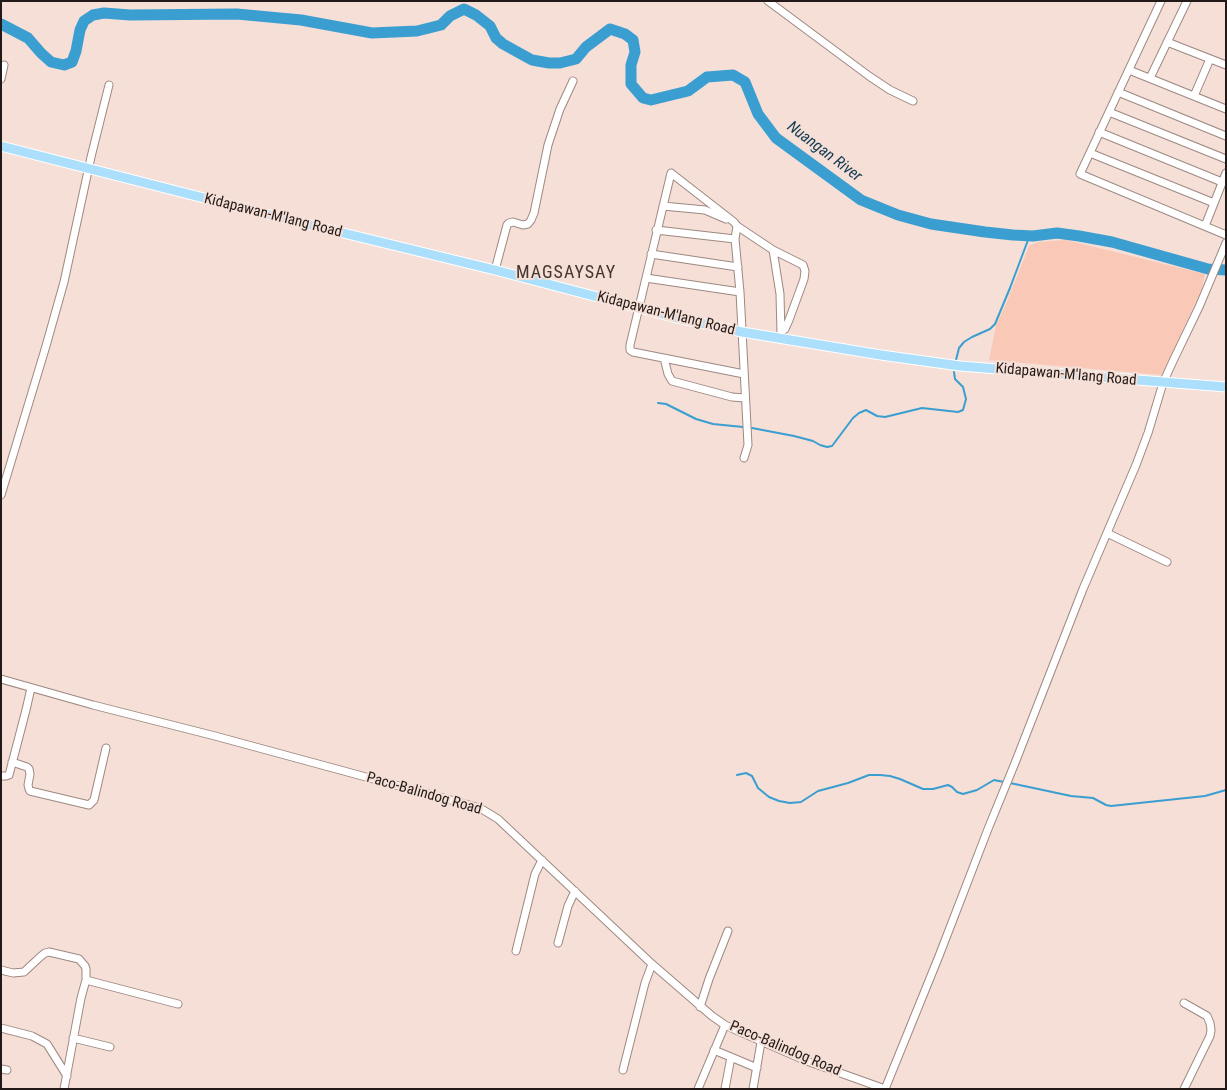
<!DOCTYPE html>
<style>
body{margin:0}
#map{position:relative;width:1227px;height:1090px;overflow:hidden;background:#f5dfd7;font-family:"Roboto Condensed",sans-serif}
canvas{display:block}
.frame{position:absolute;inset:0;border:2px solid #221a18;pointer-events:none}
</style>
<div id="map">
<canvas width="1227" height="1090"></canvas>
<div class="frame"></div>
</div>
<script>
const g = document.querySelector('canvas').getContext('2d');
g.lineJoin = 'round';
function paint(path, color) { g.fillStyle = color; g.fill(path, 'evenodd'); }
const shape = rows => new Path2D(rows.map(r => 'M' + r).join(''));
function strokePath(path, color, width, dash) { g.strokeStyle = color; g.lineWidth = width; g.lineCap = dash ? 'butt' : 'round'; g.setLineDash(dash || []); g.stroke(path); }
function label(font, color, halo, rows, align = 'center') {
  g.font = font + ' "Roboto Condensed",sans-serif'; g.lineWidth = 4; g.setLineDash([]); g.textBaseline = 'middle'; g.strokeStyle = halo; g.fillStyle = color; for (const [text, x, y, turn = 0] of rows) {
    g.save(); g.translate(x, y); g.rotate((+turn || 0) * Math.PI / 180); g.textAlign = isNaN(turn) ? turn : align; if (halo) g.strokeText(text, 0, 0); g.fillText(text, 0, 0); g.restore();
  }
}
paint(shape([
 [1066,240,1205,274,1202,288,1162,375,989,360,996,325,1006,304,1029,246,1038,242]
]), '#fac8b6');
strokePath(shape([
 [956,360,959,348,964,342,972,337,990,329,995,324,1010,288,1028,240,1033,236],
 [658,403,666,404,696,419,713,424,743,427],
 [752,428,794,436,813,441,820,445,827,447,832,446,853,418,859,413,866,410,877,416,885,417,922,408,958,412,963,410,966,399,963,387,955,379,954,372],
 [737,775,746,773,752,776,758,788,769,797,779,801,790,803,801,802,818,791,848,783,869,775,880,775,890,776,900,779,923,789,933,789,948,785,952,787,957,792,963,794,977,790,994,780,1004,782],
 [1010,783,1071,796,1093,798,1106,805,1111,806,1205,796,1226,790]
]), '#3b9ed1', 2);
strokePath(shape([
 [1,24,28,38,41,53,51,62,64,65,72,62,76,51,80,30,84,21,93,15,104,13,130,15,237,14,301,20,372,33,417,31,441,25,450,16,464,9,476,15,490,26,496,38,503,44,532,60,549,63,560,63,576,59,586,47,610,29,625,34,633,40,635,52,631,65,631,84,643,98,651,100,688,91,707,77,733,75,745,82,758,114,776,138,861,200,898,215,931,224,985,232,1013,235,1033,236,1057,233,1079,236,1112,242,1208,269,1226,270]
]), '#3b9ed1', 11);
const minor = shape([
 [768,1,869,76,890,90,913,101],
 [1161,1,1080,174,1226,235],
 [1167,42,1226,65],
 [1129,70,1226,109],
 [1150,78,1187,1],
 [1,79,4,65],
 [1118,92,1226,136],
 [1194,96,1210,59],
 [1109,112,1226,159],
 [1099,132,1222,182],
 [1090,153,1214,203],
 [663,206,705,210,726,219],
 [737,226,735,239,740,292,748,445,744,458],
 [1205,226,1226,173],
 [656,230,735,239],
 [773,250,780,294,781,334],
 [651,254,738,267],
 [495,270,507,225,509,223,513,222,523,225,528,224,531,220,534,213,548,145,560,109,573,81],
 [646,278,740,292],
 [664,358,668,374,672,381,732,397,745,398],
 [744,374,633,352,630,350,630,345,671,173,734,222,737,226,773,250,803,265,805,271,804,279,789,320,785,329,781,332],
 [1,495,46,346,64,282,91,157,109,85],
 [1107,533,1167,562],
 [1,679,93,705,215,736,480,808,498,819,652,964,712,1016,725,1025,738,1031,804,1060,885,1089],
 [12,762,27,767,29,769,30,774,28,785,29,789,30,791,89,805,94,800,106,748],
 [1,776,6,776,9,775,26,710,31,688],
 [558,943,568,906,575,891],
 [516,951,535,874,542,860],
 [1,970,13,973,24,972,40,957,45,953,49,952,79,959,85,966,86,969,86,980,81,998,64,1089],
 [86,980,178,1004],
 [700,1007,709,979,728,931],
 [1,1028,32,1036,47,1044,67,1076],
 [73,1038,110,1047],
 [714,1050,757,1068],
 [1,1069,7,1070],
 [623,1070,645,983,652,964],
 [698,1089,725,1025],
 [725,1089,731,1057],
 [753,1089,761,1042],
 [885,1089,939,956,988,829,1015,763,1083,589,1136,465,1148,433,1163,383,1173,361,1199,307,1226,243],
 [1184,1089,1210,1036,1211,1030,1210,1023,1207,1016,1184,1003]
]);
const major = shape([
 [1,146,290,220,495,270,677,318,742,332,881,355,960,366,1226,387]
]);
strokePath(minor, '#9d8982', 9);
strokePath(major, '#fff', 11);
strokePath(minor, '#fff', 7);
strokePath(major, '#abdffc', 9);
label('15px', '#221a18', '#f5dfd7', [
 ["Kidapawan-M'lang Road",273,216,14],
 ["Kidapawan-M'lang Road",666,314,14],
 ["Kidapawan-M'lang Road",1066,375,5],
 ["Paco-Balindog Road",424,794,16],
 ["Paco-Balindog Road",785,1049,23]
]);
label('italic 16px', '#133c52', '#f5dfd7', [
 ["Nuangan River",824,152,37]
]);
g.letterSpacing = '1px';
label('18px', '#46352f', '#f5dfd7', [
 ["MAGSAYSAY",566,273]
]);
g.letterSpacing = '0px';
</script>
